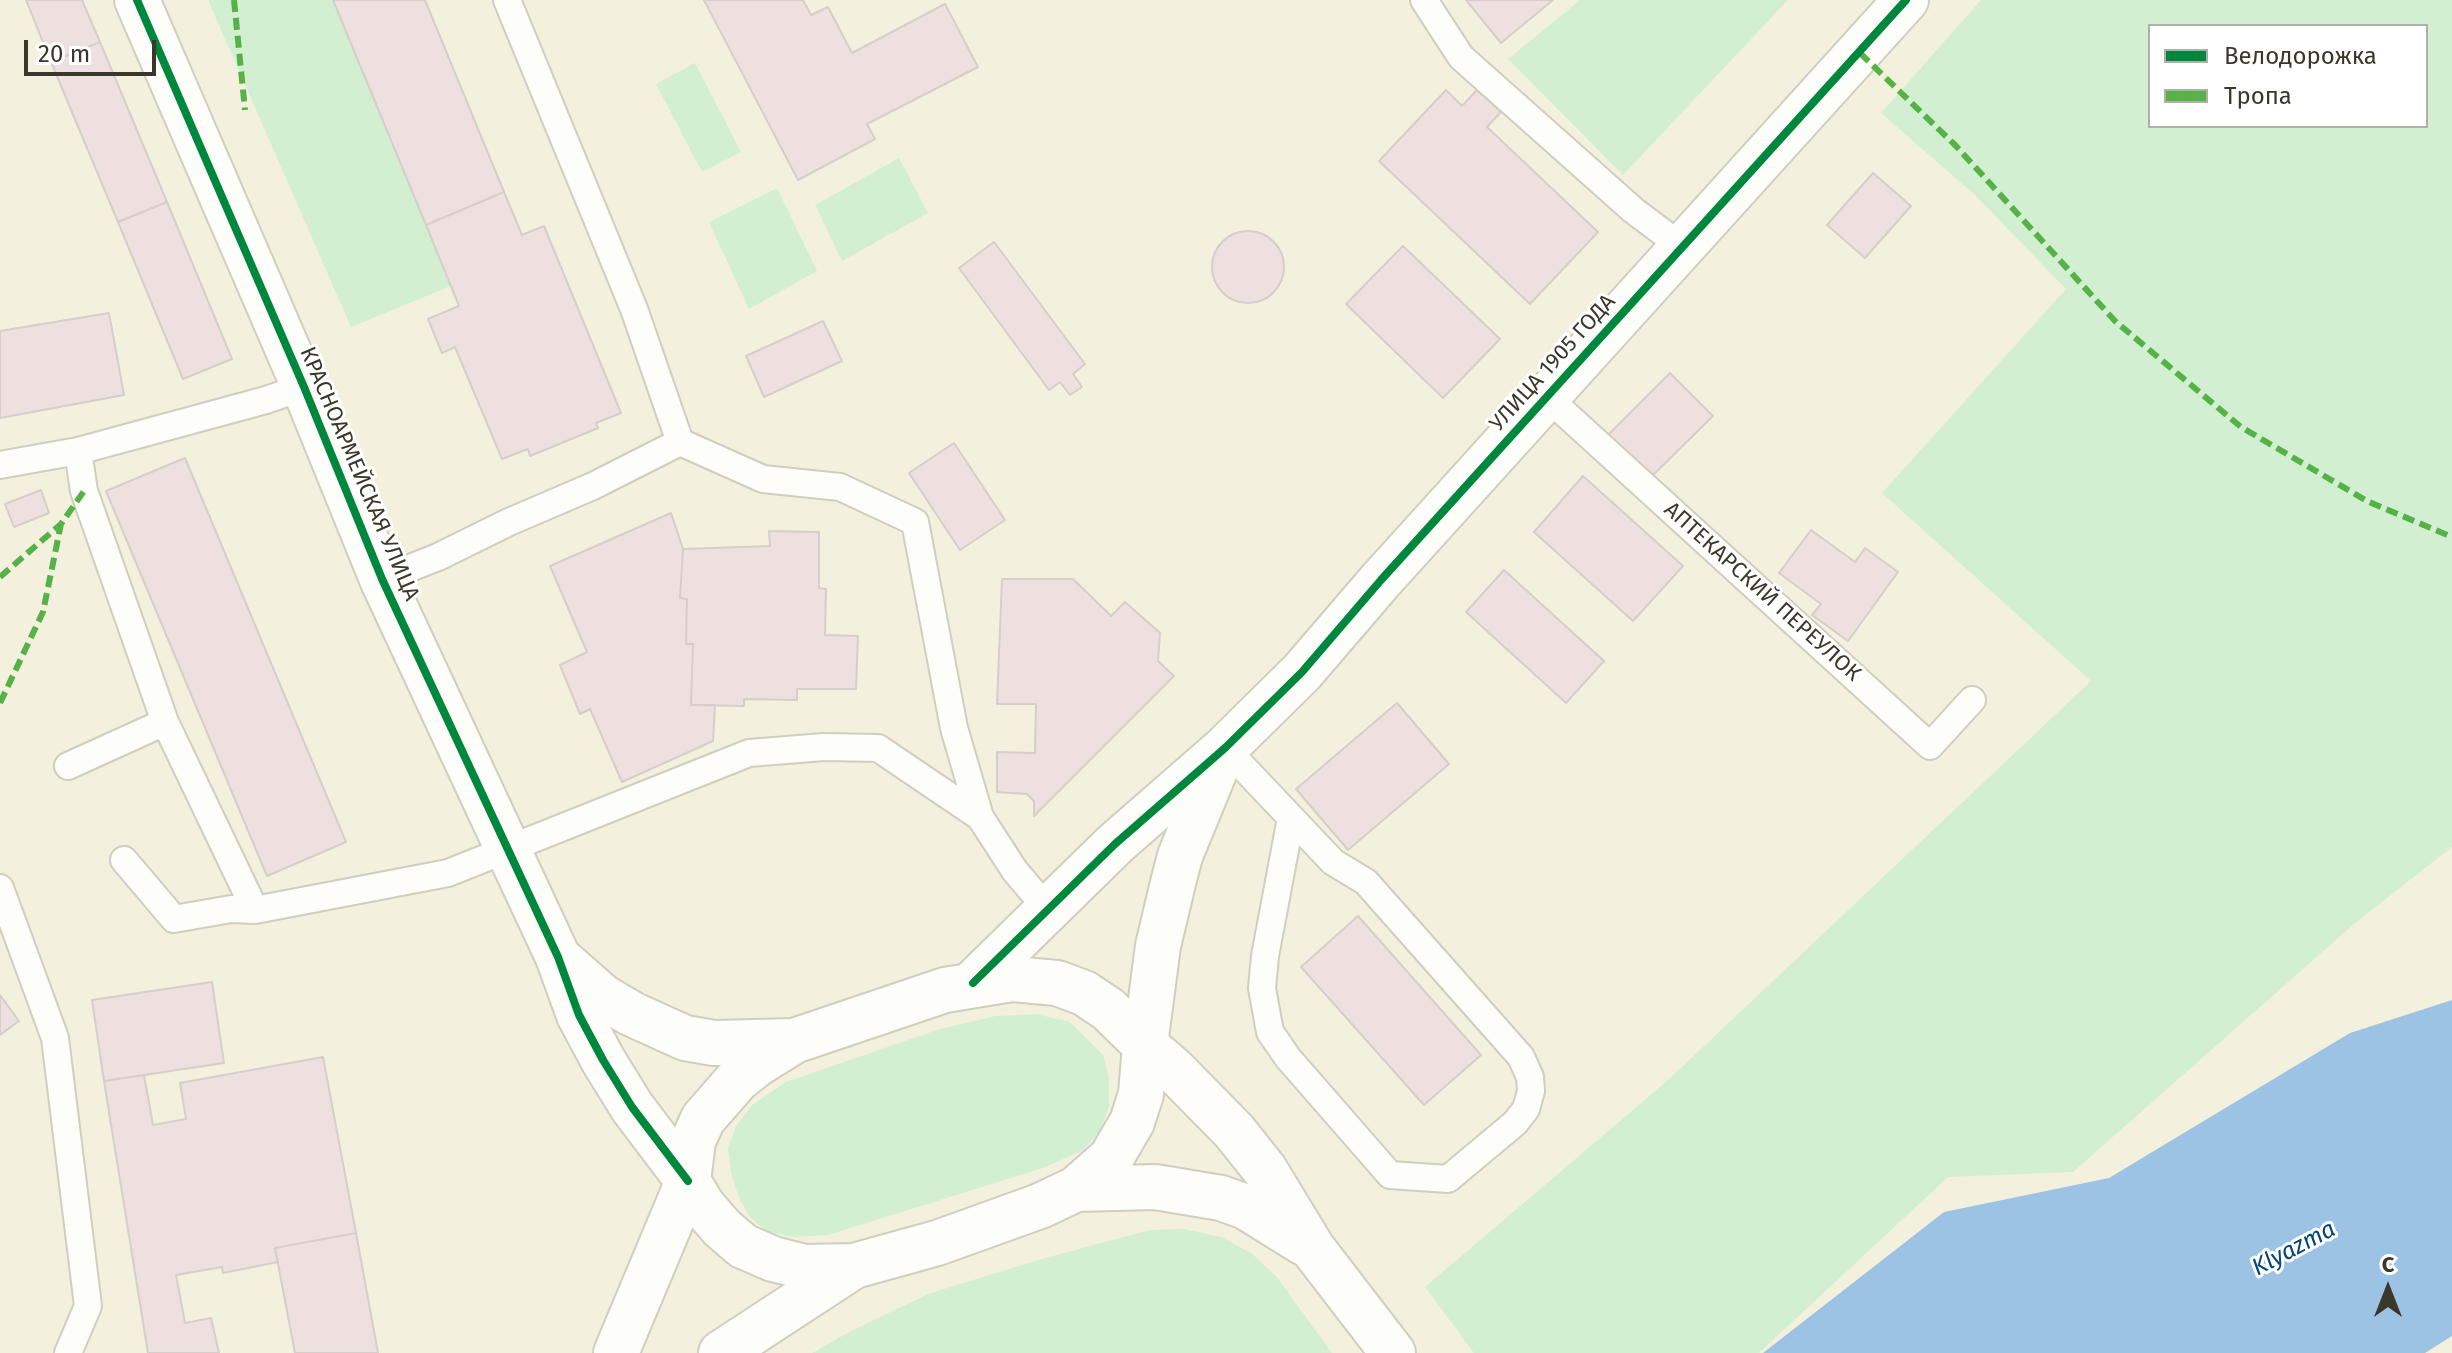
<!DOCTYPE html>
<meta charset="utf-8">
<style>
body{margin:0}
#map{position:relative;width:2452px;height:1353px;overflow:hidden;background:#f3f0de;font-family:"Fira Sans",sans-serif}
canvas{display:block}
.legend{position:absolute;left:2148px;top:24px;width:280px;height:104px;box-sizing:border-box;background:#fff;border:2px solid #b0afaa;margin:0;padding:10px 14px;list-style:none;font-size:24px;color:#3a372a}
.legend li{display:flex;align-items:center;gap:16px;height:40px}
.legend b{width:40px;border:2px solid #b0afaa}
.north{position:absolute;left:2348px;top:1249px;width:80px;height:80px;-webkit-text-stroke:6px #fff;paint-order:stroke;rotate:0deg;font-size:22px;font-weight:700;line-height:32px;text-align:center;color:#3a372a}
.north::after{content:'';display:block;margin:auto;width:28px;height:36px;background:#3a372a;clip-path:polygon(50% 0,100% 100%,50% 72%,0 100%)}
.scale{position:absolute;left:24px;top:40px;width:132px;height:36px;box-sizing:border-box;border:4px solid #3a372a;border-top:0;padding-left:10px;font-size:24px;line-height:28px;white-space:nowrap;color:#3a372a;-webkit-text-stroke:6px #fff;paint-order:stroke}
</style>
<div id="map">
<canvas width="2452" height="1353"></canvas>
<ul class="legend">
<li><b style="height:10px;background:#00873e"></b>Велодорожка</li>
<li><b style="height:10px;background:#56b246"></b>Тропа</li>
</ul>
<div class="north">С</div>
<div class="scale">20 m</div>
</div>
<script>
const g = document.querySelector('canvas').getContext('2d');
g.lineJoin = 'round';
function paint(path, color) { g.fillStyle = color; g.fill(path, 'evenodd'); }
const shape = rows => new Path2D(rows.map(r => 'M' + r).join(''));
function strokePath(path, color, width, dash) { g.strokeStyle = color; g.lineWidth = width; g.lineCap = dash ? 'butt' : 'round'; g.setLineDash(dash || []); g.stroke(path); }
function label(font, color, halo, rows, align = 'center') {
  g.font = font + ' "Fira Sans",sans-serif'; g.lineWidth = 6; g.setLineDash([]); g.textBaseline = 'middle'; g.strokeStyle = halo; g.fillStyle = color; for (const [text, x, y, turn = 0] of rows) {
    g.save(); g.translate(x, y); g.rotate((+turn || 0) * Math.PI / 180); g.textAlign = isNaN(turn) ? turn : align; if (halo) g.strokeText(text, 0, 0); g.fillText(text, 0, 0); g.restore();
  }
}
paint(shape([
 [208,0,333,0,451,286,351,327],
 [1580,0,1788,0,1623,175,1508,59],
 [1981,0,2452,0,2452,847,2354,924,2073,1172,1948,1177,1759,1353,1474,1353,1425,1287,1667,1081,2091,681,1882,493,2066,289,1976,196,1881,113],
 [2150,26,2426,26,2426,126,2150,126],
 [695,63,741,152,702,172,656,84],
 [899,158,928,213,842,261,815,205],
 [777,188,817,271,749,309,709,222],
 [1036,1014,1070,1022,1103,1055,1109,1078,1109,1106,1101,1130,1083,1150,1046,1167,828,1235,793,1237,766,1231,750,1217,739,1198,731,1173,728,1148,736,1126,752,1105,786,1082,937,1030,995,1016],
 [1184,1229,1221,1237,1251,1253,1276,1276,1332,1353,812,1353,849,1332,928,1294,1038,1260,1150,1230]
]), '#d3efd2');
paint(shape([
 [2452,1000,2452,1336,2425,1353,1763,1353,1944,1212,2109,1178,2350,1033]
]), '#9cc3e4');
const building = shape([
 [26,0,82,0,100,42,51,62,26,0],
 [333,0,425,0,504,192,426,225,333,0],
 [704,0,803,0,811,15,828,7,852,53,945,4,978,67,867,124,875,139,798,180,704,0],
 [1466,0,1553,0,1501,43,1466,0],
 [100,42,167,202,118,222,51,62,100,42],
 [1446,90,1462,106,1477,90,1501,112,1487,127,1598,232,1530,304,1379,161,1446,90],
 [1873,173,1911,206,1865,258,1827,225,1873,173],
 [504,192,522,235,544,226,621,413,596,423,598,428,530,456,528,449,502,459,455,347,442,353,428,319,459,306,426,225,504,192],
 [167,202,232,359,183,379,118,222,167,202],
 '1212 267a36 36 0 1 1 72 0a36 36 0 1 1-72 0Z',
 [994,242,1085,364,1073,374,1082,387,1070,395,1060,382,1049,390,959,268,994,242],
 [1403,246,1500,339,1443,398,1346,304,1403,246],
 [109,313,124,395,0,418,0,331,109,313],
 [823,321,842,361,764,397,746,356,823,321],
 [1670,373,1713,416,1648,480,1606,437,1670,373],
 [954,443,1005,520,960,550,909,473,954,443],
 [185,458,346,842,267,876,106,491,185,458],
 [1583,476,1683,566,1633,621,1534,532,1583,476],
 [41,490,49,513,14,527,5,504,41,490],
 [671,513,683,549,680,598,687,599,686,644,693,644,691,705,715,705,713,741,622,782,590,709,580,714,560,665,587,652,550,566,671,513],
 [1811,530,1855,562,1865,548,1898,572,1848,641,1812,615,1821,604,1779,573,1811,530],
 [769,531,819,532,819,588,826,589,825,635,858,636,856,689,797,689,797,700,744,699,744,706,691,705,693,644,686,644,687,599,680,598,683,549,770,546,769,531],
 [1504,570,1604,661,1566,703,1466,612,1504,570],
 [1002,579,1073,579,1111,616,1125,602,1160,633,1158,661,1174,676,1034,816,1034,801,1027,794,997,792,997,752,1035,753,1036,704,997,704,1002,579],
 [1397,703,1449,764,1348,850,1296,789,1397,703],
 [1358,916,1481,1055,1424,1105,1301,967,1358,916],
 [212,982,224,1063,104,1081,92,1000,212,982],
 [0,995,19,1021,0,1035,0,995],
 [323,1057,356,1233,275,1248,278,1262,223,1273,222,1267,176,1275,185,1323,211,1318,219,1353,148,1353,104,1081,144,1075,153,1125,186,1119,180,1083,323,1057],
 [356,1233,378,1353,295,1353,275,1248,356,1233]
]);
paint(building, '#eee0de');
strokePath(building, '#d6cec9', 2);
const lane = shape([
 [507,0,634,309,680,442],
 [1424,0,1461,57,1633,210,1682,247],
 [1547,397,1930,746,1972,700],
 [78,451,84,491,165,722,255,910,448,873,749,753,824,747,878,748,980,817,1015,871,1049,911],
 [0,465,78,451,266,400,304,387],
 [382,579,438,557,509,522,593,486,680,442,763,479,840,487,915,522,954,728,980,817],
 [1225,748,1333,862,1366,882,1521,1057,1530,1077,1531,1091,1526,1109,1515,1123,1448,1179,1390,1175,1288,1058,1270,1032,1262,988,1265,956,1291,818],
 [68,766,165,722],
 [124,860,174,919,231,909,255,910],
 [0,888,55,1038,88,1306,68,1353]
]);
const secondary = shape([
 [137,0,304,387,382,579,558,957,579,1015,603,1060,632,1107,688,1181,703,1206,722,1228,743,1246,773,1259,805,1267,854,1266,937,1243,1040,1206,1076,1189,1111,1158,1132,1122,1141,1094,1145,1045,1108,1009,1084,993,1057,983,1012,979,945,990,794,1041,757,1064,737,1080,703,1119,693,1141,688,1181,616,1353],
 [1221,756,1180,856,1173,883,1158,946,1145,1045,1174,1070,1234,1131,1265,1170,1313,1249,1393,1353],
 [561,960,603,997,632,1014,685,1038,714,1043,794,1041],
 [973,983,1115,844,1225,748,1302,672,1381,580,1906,0],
 [1076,1189,1155,1187,1221,1198,1246,1207,1304,1243],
 [721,1353,854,1266]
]);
strokePath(lane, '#d0cebf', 30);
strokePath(secondary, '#d0cebf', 48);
strokePath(lane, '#fdfdfa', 26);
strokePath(secondary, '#fdfdfa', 44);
strokePath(shape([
 [234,0,245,110],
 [1860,53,1956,146,2115,321,2241,427,2367,501,2452,537],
 [0,577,61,524,84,491],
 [0,703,43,612,61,524]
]), '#56b246', 6, [12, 6]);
strokePath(shape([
 [137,0,304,387,382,579,558,957,579,1015,603,1060,632,1107,688,1181],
 [973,983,1115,844,1225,748,1302,672,1381,580,1906,0]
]), '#00873e', 8);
label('22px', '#3a372a', '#fff', [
 ["УЛИЦА 1905 ГОДА",1553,363,-48],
 ["КРАСНОАРМЕЙСКАЯ УЛИЦА",359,474,67],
 ["АПТЕКАРСКИЙ ПЕРЕУЛОК",1762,592,42]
]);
label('italic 24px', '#034679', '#fff', [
 ["Klyazma",2294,1249,-28]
]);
</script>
